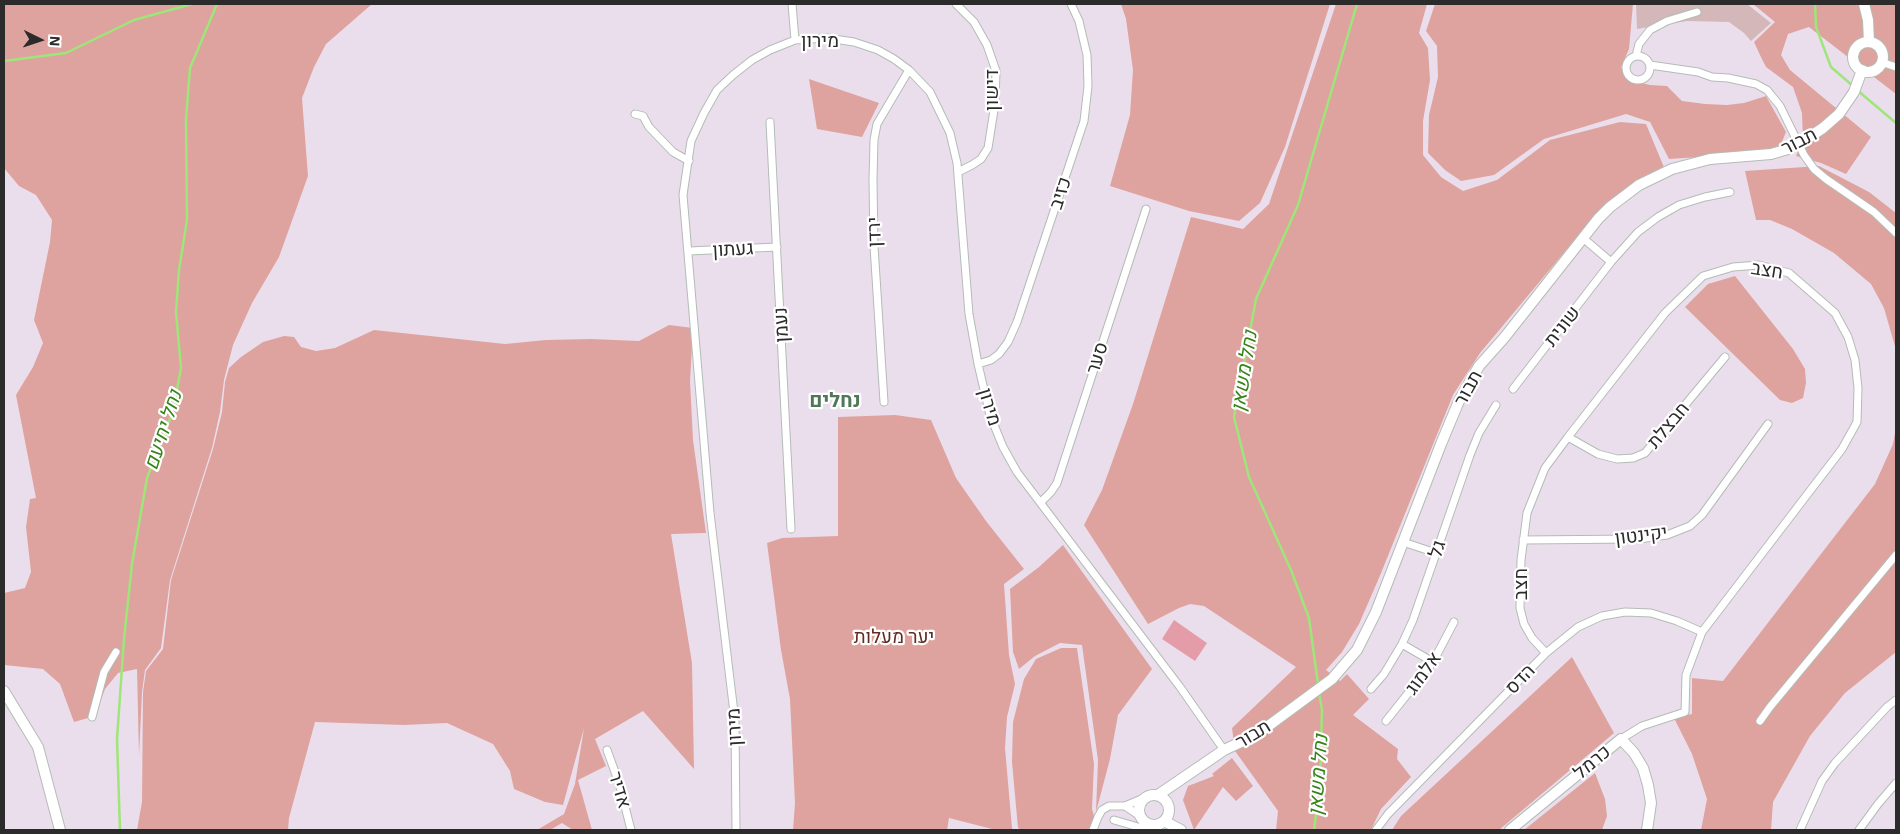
<!DOCTYPE html>
<meta charset="utf-8">
<style>
body{margin:0}
#map{position:relative;width:1900px;height:834px;overflow:hidden;background:#ebdeec;font-family:"Exo 2",sans-serif}
canvas{display:block}
.frame{position:absolute;inset:0;border:5px solid #2b2b2b;pointer-events:none}
.north{position:absolute;left:15px;top:15px;width:50px;height:50px;-webkit-text-stroke:4px #fff;paint-order:stroke;rotate:94deg;font-size:14px;font-weight:700;line-height:20px;text-align:center;color:#2b2b2b}
.north::after{content:'';display:block;margin:auto;width:18px;height:22px;background:#2b2b2b;clip-path:polygon(50% 0,100% 100%,50% 72%,0 100%)}
</style>
<div id="map">
<canvas width="1900" height="834"></canvas>
<div class="frame"></div>
<div class="north">N</div>
</div>
<script>
const g = document.querySelector('canvas').getContext('2d');
g.lineJoin = 'round';
function paint(path, color) { g.fillStyle = color; g.fill(path, 'evenodd'); }
const shape = rows => new Path2D(rows.map(r => 'M' + r).join(''));
function strokePath(path, color, width, dash) { g.strokeStyle = color; g.lineWidth = width; g.lineCap = dash ? 'butt' : 'round'; g.setLineDash(dash || []); g.stroke(path); }
function label(font, color, halo, rows, align = 'center') {
  g.font = font + ' "Exo 2",Heebo,sans-serif'; g.lineWidth = 4.5; g.setLineDash([]); g.textBaseline = 'middle'; g.strokeStyle = halo; g.fillStyle = color; for (const [text, x, y, turn = 0] of rows) {
    g.save(); g.translate(x, y); g.rotate((+turn || 0) * Math.PI / 180); g.textAlign = isNaN(turn) ? turn : align; if (halo) g.strokeText(text, 0, 0); g.fillText(text, 0, 0); g.restore();
  }
}
paint(shape([
 [4,4,372,4,326,44,314,67,302,98,308,176,279,257,252,303,233,345,224,380,220,412,212,448,170,580,161,648,145,670,142,692,139,756,137,669,118,673,105,689,95,716,74,722,60,684,43,669,4,665,4,593,25,588,31,572,26,527,30,499,36,498,16,395,33,367,43,343,34,320,50,242,52,220,36,195,19,186,4,168],
 [1121,4,1330,4,1285,147,1260,203,1239,221,1189,211,1110,186,1130,115,1133,70,1126,19],
 [1336,4,1427,4,1419,33,1428,48,1430,80,1423,121,1423,155,1441,177,1463,191,1497,180,1550,140,1620,122,1646,124,1666,172,1605,210,1572,243,1480,353,1453,395,1379,578,1359,624,1342,652,1326,670,1340,681,1347,674,1369,699,1353,715,1398,749,1397,759,1411,777,1381,809,1371,830,1276,830,1278,811,1235,751,1232,728,1296,667,1204,606,1190,604,1179,608,1148,624,1084,525,1102,490,1133,404,1191,217,1243,229,1269,204],
 [1435,4,1633,4,1629,49,1621,67,1628,80,1650,85,1667,86,1682,101,1705,104,1727,105,1744,103,1766,96,1786,132,1777,154,1762,153,1669,159,1650,122,1626,114,1544,139,1494,175,1461,181,1445,170,1428,153,1429,115,1438,77,1437,46,1426,31],
 [1753,4,1896,4,1896,94,1809,27,1788,34,1781,55,1790,70,1871,137,1846,174,1821,163,1796,156,1803,140,1802,113,1793,87,1766,67,1760,55,1754,42,1775,22],
 [809,79,879,103,862,137,817,129],
 [1819,166,1869,192,1896,213,1896,350,1884,308,1871,284,1834,253,1792,229,1770,220,1756,220,1745,171],
 [1735,276,1793,349,1805,369,1806,383,1803,398,1792,403,1780,400,1685,307,1708,284],
 [669,325,693,328,690,381,693,440,706,533,671,534,692,663,694,769,643,711,595,739,606,766,578,780,592,830,573,830,562,823,550,830,537,830,564,814,575,784,584,728,563,805,545,802,514,789,510,771,493,744,447,723,404,725,315,722,289,818,288,830,137,830,142,802,143,692,146,671,163,649,171,580,213,449,222,412,225,382,229,368,241,357,263,342,284,336,294,337,301,347,316,351,335,348,374,330,505,344,546,340,591,339,639,341],
 [895,415,931,420,956,478,986,521,1024,569,1004,584,1009,655,1015,684,1007,717,1005,748,1012,828,1013,830,996,830,949,818,947,830,793,830,795,803,790,699,781,650,767,543,782,538,838,536,838,417],
 [1896,427,1896,652,1845,693,1810,736,1773,802,1771,830,1701,830,1707,799,1692,754,1674,718,1692,714,1692,678,1723,681,1875,484,1893,444],
 [1063,545,1152,669,1118,715,1110,759,1096,812,1098,760,1082,645,1060,643,1035,656,1019,669,1013,652,1010,589,1039,567],
 [1061,648,1077,648,1094,764,1092,809,1098,830,1022,830,1018,828,1012,762,1013,722,1024,679,1036,659],
 [1572,657,1614,733,1499,830,1392,830,1401,816],
 [1232,758,1253,786,1236,801,1223,787,1194,830,1183,800,1188,786,1214,776,1212,774],
 [1595,773,1605,799,1607,816,1602,830,1524,830]
]), '#dea39f');
paint(shape([
 [1636,4,1747,4,1771,23,1751,41,1744,33,1729,22,1687,21,1637,29]
]), '#d4b7b9');
paint(shape([
 [1174,620,1207,643,1195,661,1162,639]
]), '#e49ca9');
strokePath(shape([
 [1815,4,1816,27,1831,67,1853,86],
 [4,61,66,53,134,20,192,4],
 [1857,90,1896,123],
 [1318,684,1309,618,1291,570,1249,477,1234,417,1256,299,1298,205,1357,4],
 [120,830,117,739,124,639,132,564,147,478,173,411,181,368,176,312,179,270,187,220,186,119,190,68,217,4],
 [1314,830,1320,784,1322,710,1319,692]
]), '#9ee57a', 2.5);
const street = shape([
 [792,4,795,40],
 [956,4,974,22,987,45,996,71,995,104,988,148,981,159,972,165,958,172],
 [1636,56,1639,44,1650,30,1667,21,1697,12],
 '1626 68a12 12 0 1 1 24 0a12 12 0 1 1-24 0Z',
 [1881,62,1896,67],
 [1650,65,1698,72,1712,77,1728,78,1756,84,1767,90,1780,106,1804,155,1814,169,1826,179,1874,212,1896,233],
 [635,114,643,116,649,127,673,152,689,161],
 [770,122,791,529],
 [1583,238,1611,262],
 [689,251,777,247],
 [978,364,991,360,999,354,1008,342,1017,322,1084,121,1088,86,1087,55,1079,21,1071,4],
 [1513,389,1611,262,1638,232,1658,217,1679,205,1705,197,1730,192],
 [884,402,874,246,873,180,874,140,877,124,909,70],
 [1568,437,1598,454,1617,459,1633,458,1645,453,1725,357],
 [1041,502,1051,492,1057,483,1146,209],
 [1523,540,1639,539,1667,535,1690,526,1702,515,1768,424],
 [1403,542,1436,553],
 [1402,644,1433,662],
 [1546,653,1532,638,1524,624,1520,608,1521,560,1527,513,1545,468,1568,437,1665,313,1703,276,1733,267,1759,265,1789,273,1835,313,1848,337,1855,360,1858,388,1857,422,1842,449,1702,632,1686,675,1685,712,1642,726,1621,739],
 [1371,689,1384,674,1402,644,1413,620,1470,455,1479,433,1496,405],
 [92,717,104,672,116,652],
 [1386,721,1433,662,1454,622],
 [1760,721,1770,707,1896,555],
 [607,750,619,783,631,830],
 [1125,806,1140,816],
 [1114,820,1145,829],
 [736,830,735,721,710,513,683,195,691,141,704,113,717,90,733,75,752,60,770,50,795,40,827,38,854,42,878,50,894,59,909,70,930,92,950,133,957,163,969,314,978,364,990,415,1003,447,1017,472,1180,687,1224,750],
 [1093,830,1098,817,1102,810,1109,806,1125,806,1144,798],
 [1376,830,1388,814,1546,653,1578,627,1602,616,1625,612,1651,613,1677,621,1702,632],
 [1800,830,1822,781,1835,763,1887,707,1896,700],
 [1859,830,1878,804,1896,783]
]);
const secondary = shape([
 [1864,4,1868,20,1869,42],
 '1853 57a15 15 0 1 1 30 0a15 15 0 1 1-30 0Z',
 [4,691,38,747,60,830],
 [1158,795,1224,750,1256,735,1332,679,1357,650,1376,612,1441,444,1459,401,1479,366,1504,338,1598,219,1610,207,1639,185,1672,169,1710,159,1771,154,1788,149,1802,142,1823,128,1839,114,1854,92,1862,70],
 '1139 810a15 15 0 1 1 30 0a15 15 0 1 1-30 0Z',
 [1164,821,1181,830],
 [1510,830,1621,739,1634,753,1643,768,1648,785,1651,803,1647,830]
]);
strokePath(street, '#b2bdb5', 9);
strokePath(secondary, '#b2bdb5', 12);
strokePath(street, '#fff', 7);
strokePath(secondary, '#fff', 10);
label('19px', '#2b2b2b', '#fff', [
 ["מירון",820,41],
 ["דישון",992,90,-90],
 ["תבור",1799,141,-27],
 ["כזיב",1060,193,-72],
 ["ירדן",874,232,-92],
 ["געתון",733,249,-3],
 ["חצב",1767,270,9],
 ["נעמן",781,325,-93],
 ["שונית",1562,326,-52],
 ["סער",1097,358,-72],
 ["תבור",1468,388,-61],
 ["מירון",990,407,73],
 ["חבצלת",1668,425,-50],
 ["יקינטון",1641,535,-7],
 ["גל",1437,549,-71],
 ["חצב",1521,584,-90],
 ["אלמוג",1423,673,-54],
 ["הדס",1520,679,-46],
 ["מירון",734,727,-93],
 ["תבור",1253,734,-31],
 ["כרמל",1592,762,-40],
 ["אדיר",620,790,73]
]);
label('19px', '#622d20', '#fff', [
 ["יער מעלות",894,637]
]);
label('italic 20px', '#348417', '#fff', [
 ["נחל משאן",1244,371,-81],
 ["נחל יחיעם",163,430,-72],
 ["נחל משאן",1318,775,-86]
]);
label('bold 20px', '#4f7858', '#fff', [
 ["נחלים",835,400]
]);
</script>
